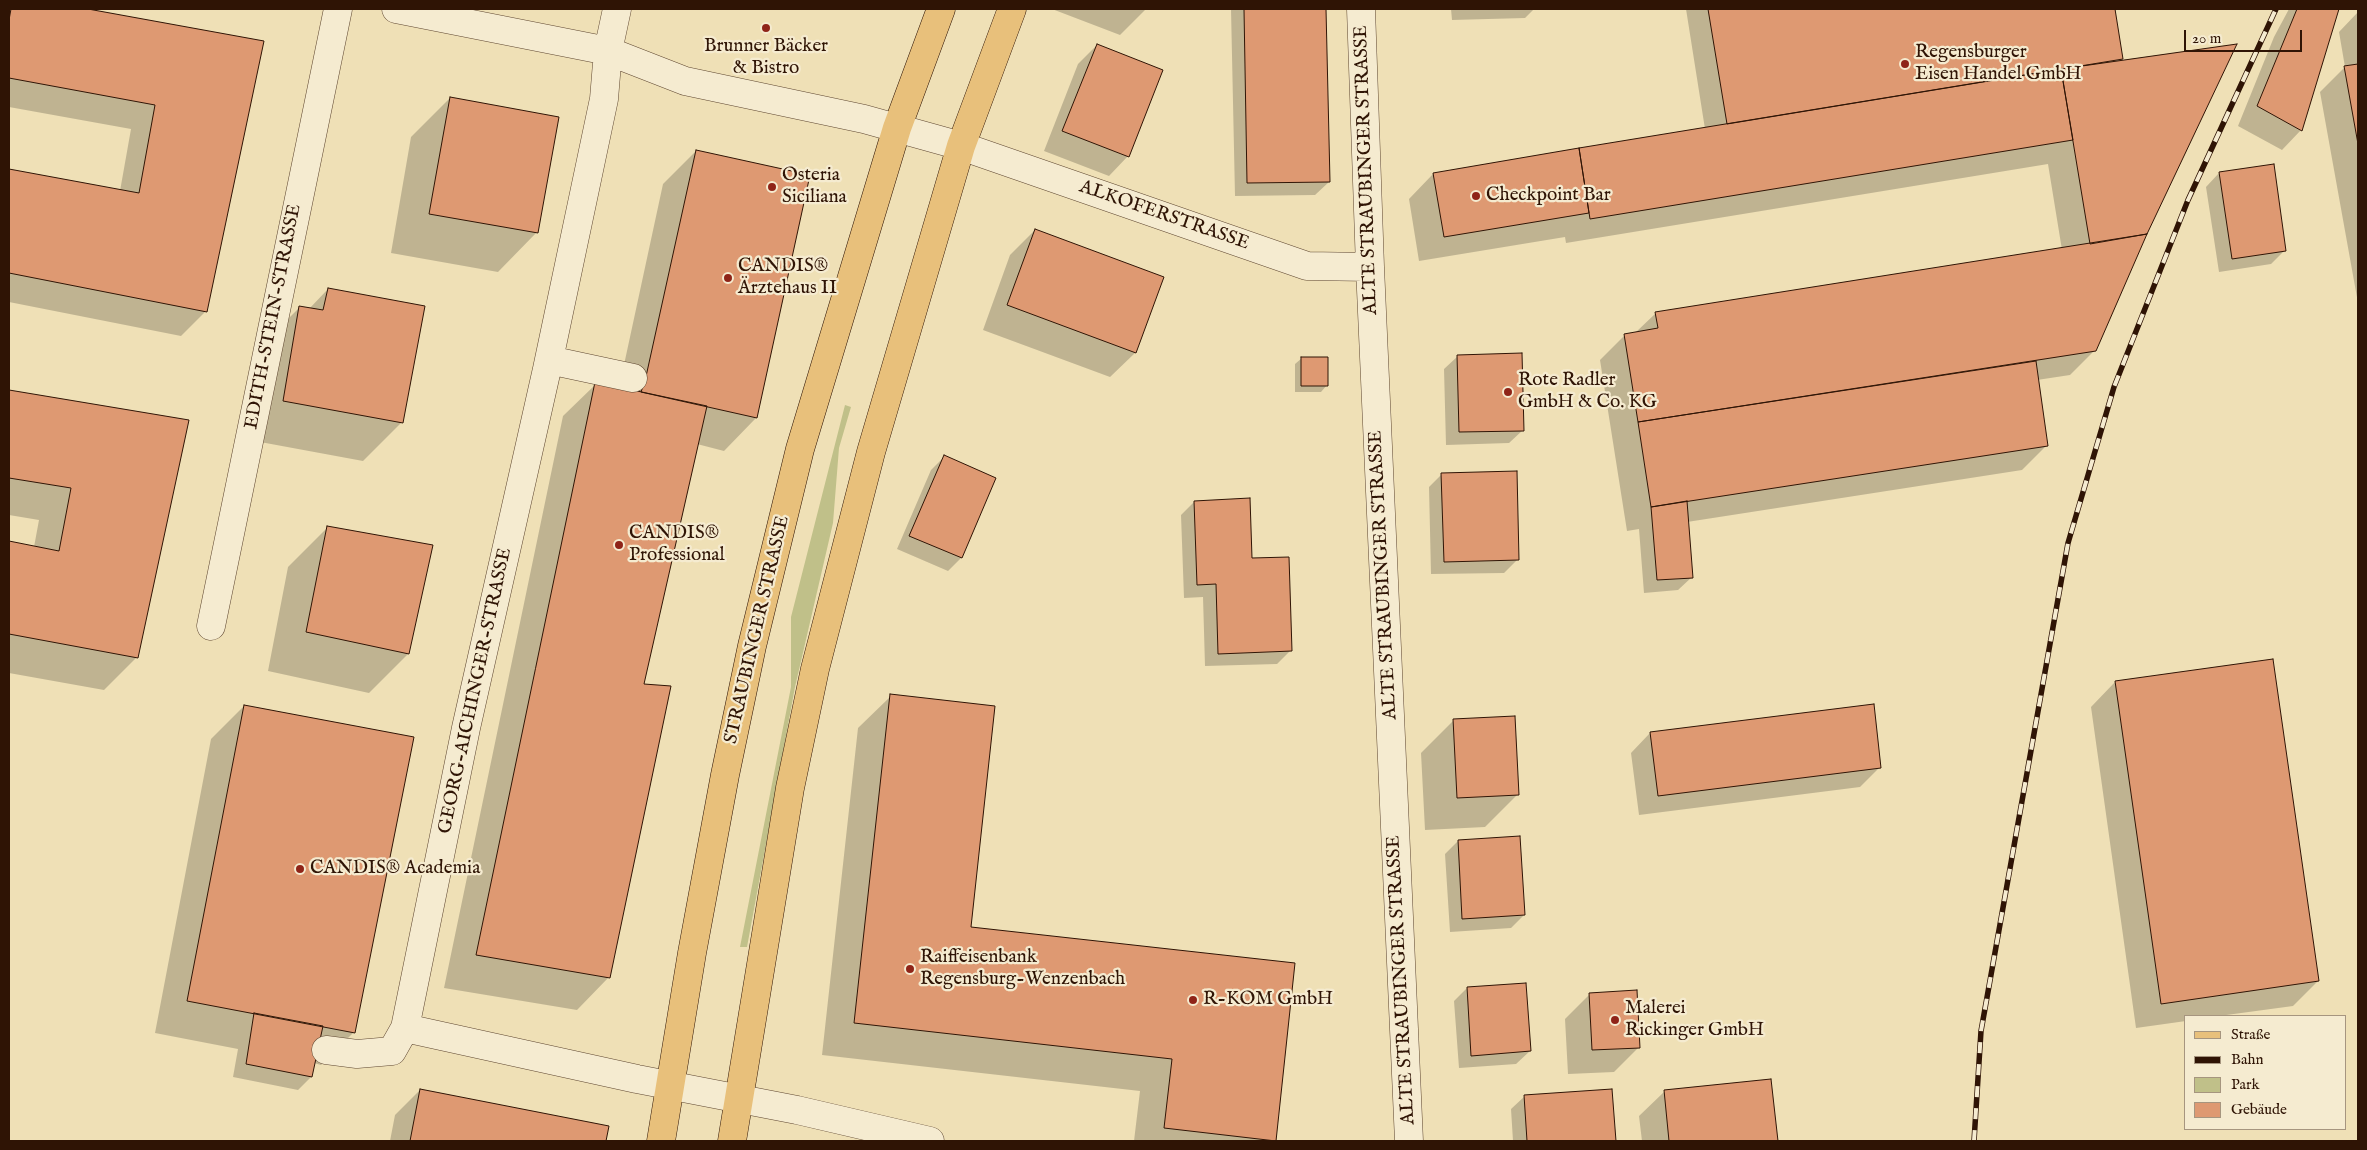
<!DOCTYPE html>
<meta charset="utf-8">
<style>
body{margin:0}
#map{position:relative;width:2367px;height:1150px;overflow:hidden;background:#efe0b6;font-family:"IM FELL English",serif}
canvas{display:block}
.frame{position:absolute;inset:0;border:10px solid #2f1405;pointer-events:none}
.legend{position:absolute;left:2184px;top:1015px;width:162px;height:115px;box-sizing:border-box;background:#f5ebd0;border:1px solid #a6957f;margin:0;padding:6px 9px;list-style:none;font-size:15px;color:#2f1405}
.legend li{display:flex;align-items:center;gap:10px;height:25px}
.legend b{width:25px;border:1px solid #a6957f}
.scale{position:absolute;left:2184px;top:30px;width:118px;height:22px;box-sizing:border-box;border:2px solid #2f1405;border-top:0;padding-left:6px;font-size:15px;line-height:18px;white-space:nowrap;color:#2f1405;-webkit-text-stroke:4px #f5ebd0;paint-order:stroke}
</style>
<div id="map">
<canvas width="2367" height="1150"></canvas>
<div class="frame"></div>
<ul class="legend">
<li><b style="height:6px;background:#e8c07b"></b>Straße</li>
<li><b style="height:6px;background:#2f1405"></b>Bahn</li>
<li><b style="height:14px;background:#c0c089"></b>Park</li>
<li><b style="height:14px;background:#de9972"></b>Gebäude</li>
</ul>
<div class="scale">20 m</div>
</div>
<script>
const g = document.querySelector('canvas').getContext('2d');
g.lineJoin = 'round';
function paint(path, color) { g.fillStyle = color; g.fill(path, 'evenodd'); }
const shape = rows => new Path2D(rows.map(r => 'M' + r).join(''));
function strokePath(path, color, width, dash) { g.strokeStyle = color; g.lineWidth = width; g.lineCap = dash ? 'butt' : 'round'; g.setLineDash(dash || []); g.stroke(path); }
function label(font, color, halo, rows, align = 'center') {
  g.font = font + ' "IM FELL English",serif'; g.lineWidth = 4.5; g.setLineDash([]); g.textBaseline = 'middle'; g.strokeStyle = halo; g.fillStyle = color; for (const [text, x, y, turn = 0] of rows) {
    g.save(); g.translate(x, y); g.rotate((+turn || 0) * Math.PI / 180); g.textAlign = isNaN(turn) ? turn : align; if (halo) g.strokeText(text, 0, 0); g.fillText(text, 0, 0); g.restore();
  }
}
paint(shape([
 [845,405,851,407,839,448,833,523,795,687,747,947,740,947,791,687,791,617]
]), '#c0c089');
paint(shape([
 [9,9,81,9,262,42,206,311,181,336,9,302,9,170,120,191,131,129,9,107],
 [1052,9,1146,9,1120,35],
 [1231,9,1325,9,1329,182,1315,195,1235,196],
 [1451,9,1534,9,1525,18,1452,20],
 [1686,9,2114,9,2122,60,2235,45,2146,234,2095,350,2070,375,2037,380,2047,445,2022,470,1687,522,1692,577,1678,590,1644,593,1639,529,1627,531,1600,360,1625,335,1635,333,1656,313,2062,250,2048,164,1566,243,1565,237,1419,261,1409,199,1433,174,1705,129],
 [2289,9,2338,9,2301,130,2282,150,2238,126,2274,37],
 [2358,12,2358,303,2320,92,2345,67,2339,32],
 [1097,45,1128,156,1109,176,1044,151,1078,64],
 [450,98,537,232,498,272,391,253,411,137],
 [696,151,808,176,756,418,724,451,697,444,643,685,609,977,577,1010,444,988,563,416,596,384,619,388,663,184],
 [2219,173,2285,250,2271,264,2219,272,2206,187],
 [1035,230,1162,277,1135,353,1110,377,983,330,1010,255],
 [328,289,402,422,363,461,244,439,261,346,300,307,309,309],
 [1458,356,1523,430,1509,443,1446,445,1444,369],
 [1302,358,1327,385,1321,392,1295,392,1295,364],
 [9,391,188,421,137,657,104,690,9,673,9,542,34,547,39,520,9,515],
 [944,457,995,478,961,558,948,571,897,549,931,470],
 [1442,474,1517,560,1504,573,1431,574,1429,487],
 [1194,502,1251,559,1290,651,1277,664,1205,666,1203,597,1184,598,1181,515],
 [327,528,408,654,369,693,268,671,288,567],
 [2115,682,2318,981,2293,1006,2219,1016,2186,1016,2186,1021,2136,1028,2091,707],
 [891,696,970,928,1294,964,1273,1141,1134,1141,1140,1091,822,1055,858,728],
 [244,706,354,1032,321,1065,314,1063,311,1077,298,1090,233,1077,238,1049,155,1033,211,739],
 [1454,720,1518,794,1485,827,1425,830,1421,753],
 [1650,733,1880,767,1860,787,1639,815,1631,753],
 [1458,841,1524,915,1511,928,1450,932,1445,854],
 [1467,988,1530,1051,1516,1064,1459,1068,1454,1001],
 [1590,994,1639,1047,1614,1072,1568,1074,1565,1019],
 [1770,1080,1776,1141,1642,1141,1639,1116,1664,1092],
 [420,1090,607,1127,605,1141,390,1141,395,1115],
 [1611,1090,1614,1141,1513,1141,1511,1109,1525,1096]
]), '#0003');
const building = shape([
 [11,9,88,9,264,41,207,312,9,273,9,169,139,193,155,105,9,78,9,20,11,9],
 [1244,9,1326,9,1330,182,1247,183,1244,9],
 [1708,9,2115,9,2123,59,1727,124,1708,9],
 [2297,9,2339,9,2302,131,2257,106,2297,9],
 [1097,44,1163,70,1129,157,1062,131,1097,44],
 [2237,44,2147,234,2090,244,2061,69,2237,44],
 [2358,64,2358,144,2344,66,2358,64],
 [2061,69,2073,140,1590,219,1579,148,2061,69],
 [450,97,559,117,538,233,429,214,450,97],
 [1579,148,1589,213,1444,237,1433,173,1579,148],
 [696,150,810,175,757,418,641,392,645,381,696,150],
 [2274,164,2286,251,2232,259,2219,172,2274,164],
 [1035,229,1164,277,1136,353,1007,305,1035,229],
 [2147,234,2096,351,1638,422,1624,334,1658,328,1655,312,2147,234],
 [328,288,425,306,403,423,283,401,299,306,323,310,328,288],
 [1522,353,1524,431,1459,432,1457,355,1522,353],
 [1301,357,1328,357,1328,386,1301,386,1301,357],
 [2036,361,2048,446,1651,507,1638,422,2036,361],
 [595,382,707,406,644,684,671,686,610,978,476,955,595,382],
 [9,390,189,420,138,658,9,634,9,541,59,551,71,488,9,478,9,390],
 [944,455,996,478,962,558,909,536,944,455],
 [1517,471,1519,560,1444,562,1441,473,1517,471],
 [1250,498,1252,558,1289,557,1292,651,1218,654,1216,584,1197,585,1194,501,1250,498],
 [1687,501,1693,578,1657,580,1651,507,1687,501],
 [327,526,433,545,409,654,306,632,327,526],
 [2273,659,2319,981,2161,1004,2115,681,2273,659],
 [890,694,995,706,971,927,1295,963,1276,1141,1164,1128,1172,1059,854,1023,890,694],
 [1874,704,1881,768,1658,796,1650,732,1874,704],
 [244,705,414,737,355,1033,187,1001,244,705],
 [1515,716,1519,795,1457,798,1453,719,1515,716],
 [1520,836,1525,915,1462,919,1458,840,1520,836],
 [1526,983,1531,1051,1471,1056,1467,987,1526,983],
 [1637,990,1640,1048,1592,1050,1589,993,1637,990],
 [254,1013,323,1026,312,1077,246,1064,254,1013],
 [1771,1079,1778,1141,1669,1141,1664,1090,1771,1079],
 [420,1089,609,1126,606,1141,410,1141,420,1089],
 [1612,1089,1616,1141,1527,1141,1524,1095,1612,1089]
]);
paint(building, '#de9972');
strokePath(building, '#2f1405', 1);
const minor = shape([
 [396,9,608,51,685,81,864,119,961,146,1307,266,1370,267],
 [1361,9,1370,267,1409,1141],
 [549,360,633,378],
 [211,626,338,9],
 [405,1028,637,1079,797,1110,930,1141],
 [326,1050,357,1054,392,1051,405,1028,466,728,547,369,604,99,608,51,617,9]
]);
const major = shape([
 [661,1141,692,953,725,775,752,646,800,449,897,128,941,9],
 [732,1141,790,788,815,669,871,452,961,146,1012,9]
]);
strokePath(minor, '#5f4731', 29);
strokePath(major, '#2f1405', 29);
strokePath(minor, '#f5ebd0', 28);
strokePath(major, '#e8c07b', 28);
const rail = shape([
 [1974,1141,1981,1031,2068,543,2114,387,2188,200,2276,9]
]);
strokePath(rail, '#2f1405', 5.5);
strokePath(rail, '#f5ebd0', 4, [11]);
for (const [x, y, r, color] of [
 [766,28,5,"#8f2418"],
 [1905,64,5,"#8f2418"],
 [772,187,5,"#8f2418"],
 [1476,196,5,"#8f2418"],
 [728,278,5,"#8f2418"],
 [1508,392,5,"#8f2418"],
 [619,545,5,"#8f2418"],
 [300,869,5,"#8f2418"],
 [910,969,5,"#8f2418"],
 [1193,1000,5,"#8f2418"],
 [1615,1020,5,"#8f2418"]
]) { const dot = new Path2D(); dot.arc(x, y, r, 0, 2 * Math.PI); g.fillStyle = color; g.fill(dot); strokePath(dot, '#f5ebd0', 2); }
label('19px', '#2f1405', '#f5ebd0', [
 ["Brunner Bäcker",766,47,"center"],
 ["& Bistro",766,69,"center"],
 ["Regensburger",1915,53],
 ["Eisen Handel GmbH",1915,75],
 ["Osteria",782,176],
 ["Siciliana",782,198],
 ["Checkpoint Bar",1486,196],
 ["CANDIS®",738,267],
 ["Ärztehaus II",738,289],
 ["Rote Radler",1518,381],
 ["GmbH & Co. KG",1518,403],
 ["CANDIS®",629,534],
 ["Professional",629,556],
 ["CANDIS® Academia",310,869],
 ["Raiffeisenbank",920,958],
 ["Regensburg-Wenzenbach",920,980],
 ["R-KOM GmbH",1203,1000],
 ["Malerei",1625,1009],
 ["Rickinger GmbH",1625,1031]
], 'left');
label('19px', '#2f1405', '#f5ebd0', [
 ["ALTE STRAUBINGER STRASSE",1367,170,-92],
 ["ALKOFERSTRASSE",1164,216,19],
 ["EDITH-STEIN-STRASSE",274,317,-79],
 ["ALTE STRAUBINGER STRASSE",1384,575,-93],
 ["STRAUBINGER STRASSE",758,630,-77],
 ["GEORG-AICHINGER-STRASSE",476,691,-78],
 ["ALTE STRAUBINGER STRASSE",1402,980,-93]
]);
</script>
